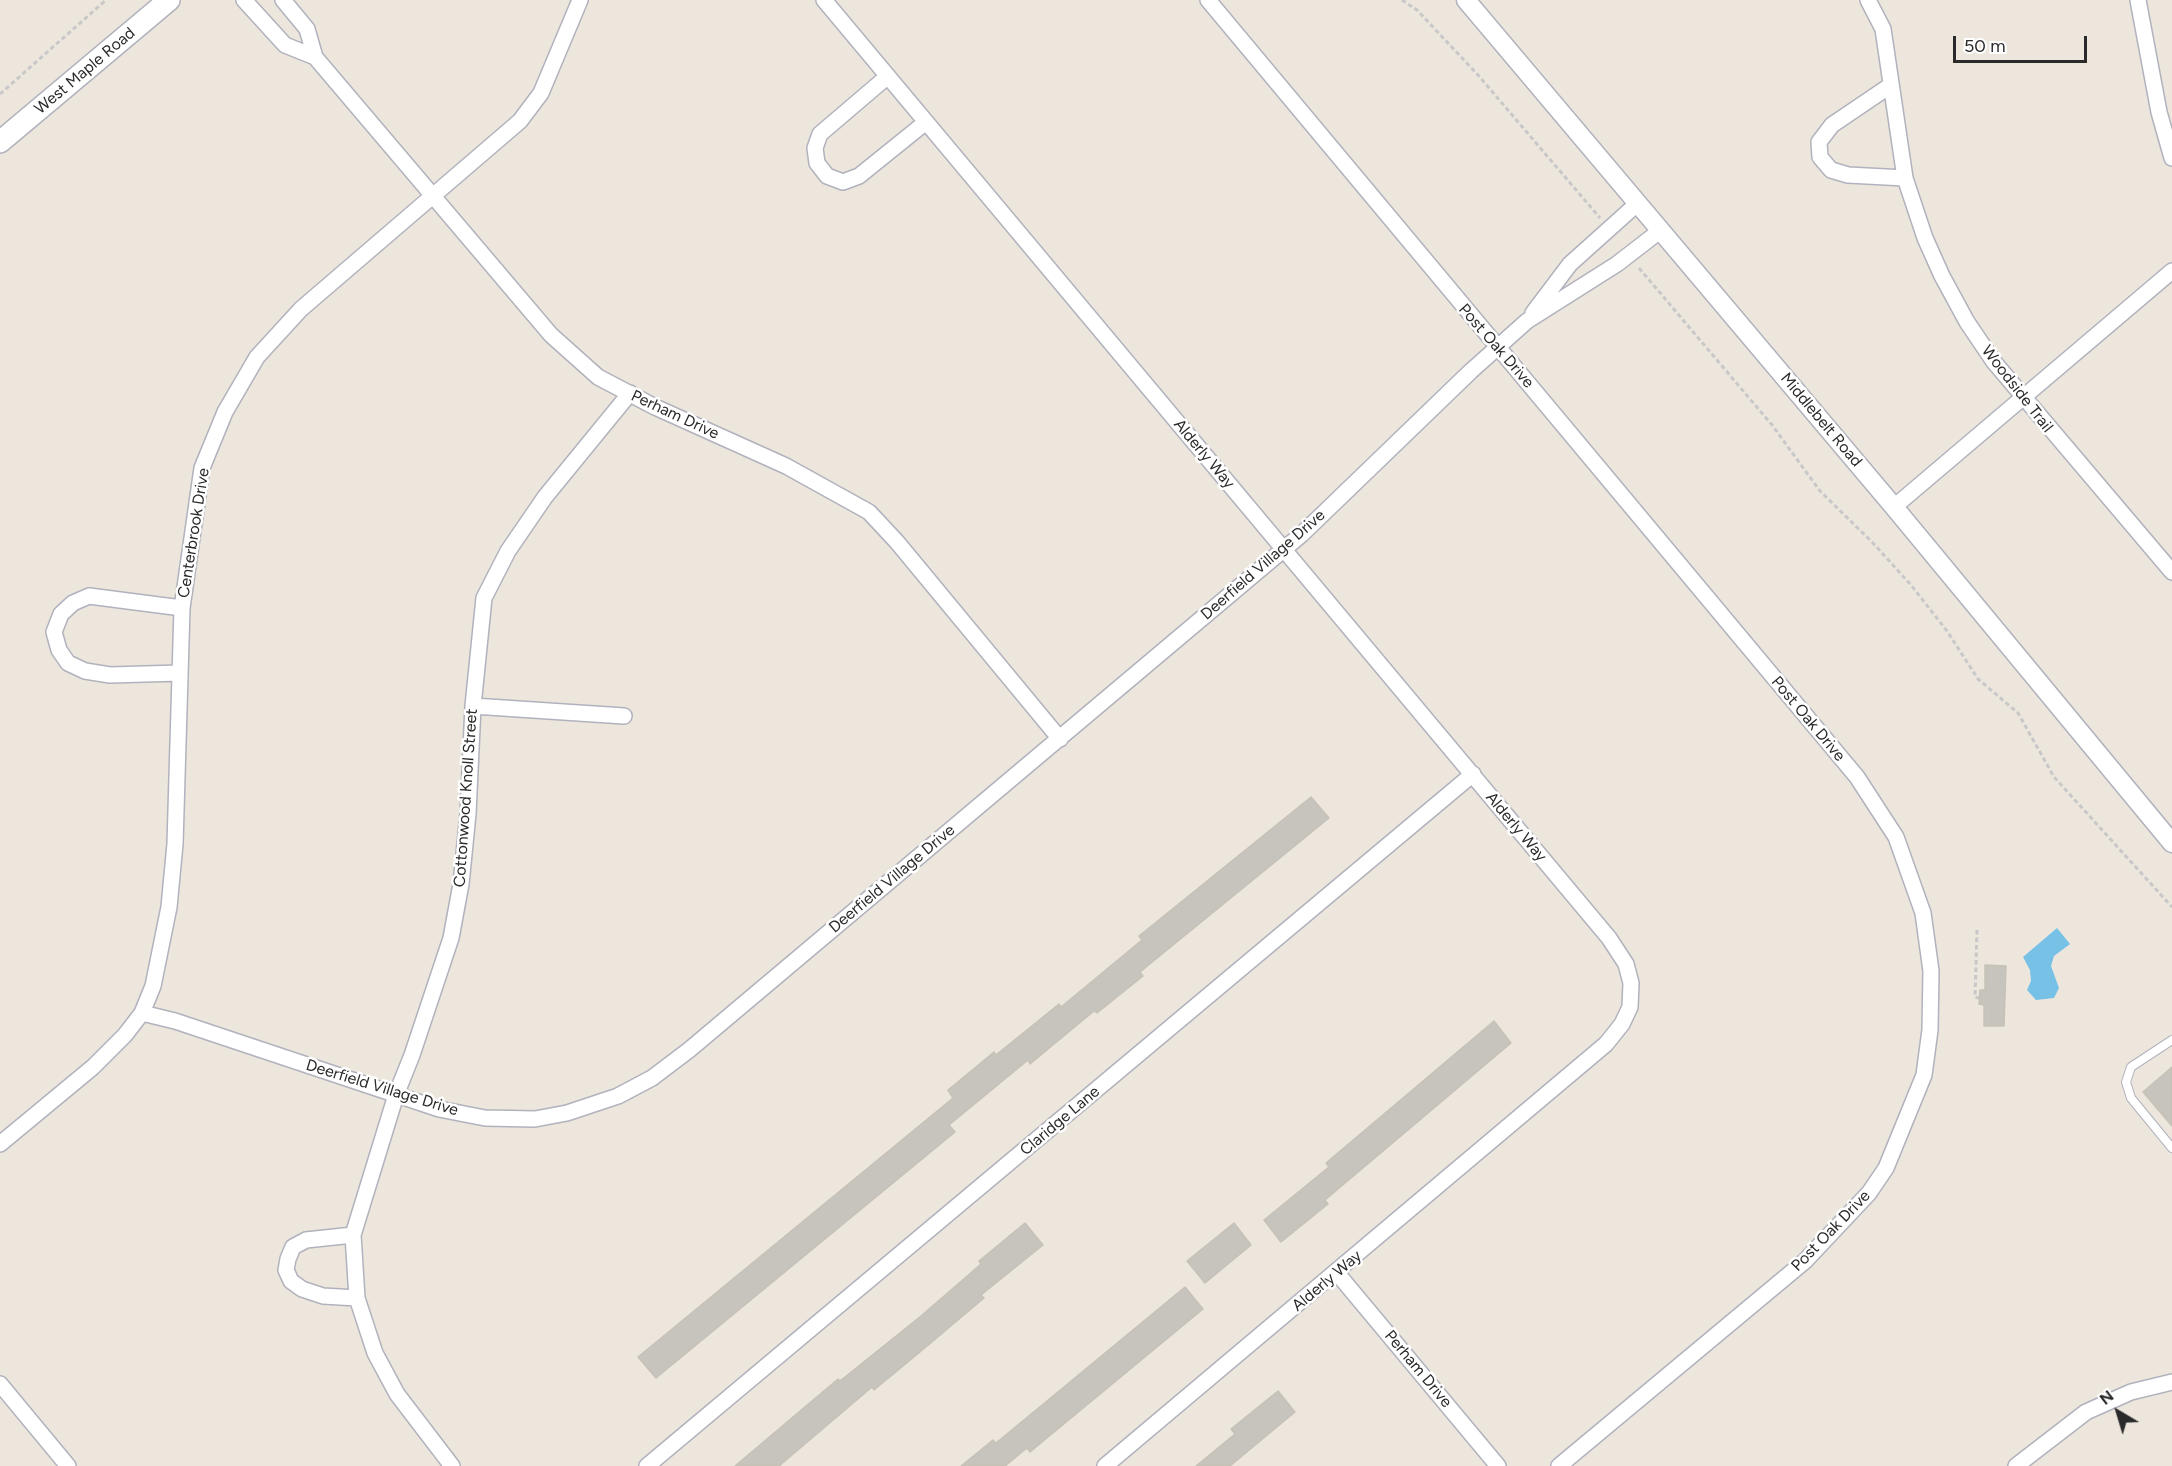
<!DOCTYPE html>
<style>
body{margin:0}
#map{position:relative;width:2172px;height:1466px;overflow:hidden;background:#ece6dd;font-family:Figtree,sans-serif}
canvas{display:block}
.north{position:absolute;left:2088px;top:1382px;width:60px;height:60px;-webkit-text-stroke:4px #fff;paint-order:stroke;rotate:322deg;font-size:16px;font-weight:700;line-height:24px;text-align:center;color:#2a2a2a}
.north::after{content:'';display:block;margin:auto;width:21px;height:27px;background:#2a2a2a;clip-path:polygon(50% 0,100% 100%,50% 72%,0 100%)}
.scale{position:absolute;left:1953px;top:36px;width:134px;height:27px;box-sizing:border-box;border:3px solid #2a2a2a;border-top:0;padding-left:8px;font-size:18px;line-height:21px;white-space:nowrap;color:#2a2a2a;-webkit-text-stroke:4px #fff;paint-order:stroke}
</style>
<div id="map">
<canvas width="2172" height="1466"></canvas>
<div class="north">N</div>
<div class="scale">50 m</div>
</div>
<script>
const g = document.querySelector('canvas').getContext('2d');
g.lineJoin = 'round';
function paint(path, color) { g.fillStyle = color; g.fill(path, 'evenodd'); }
const shape = rows => new Path2D(rows.map(r => 'M' + r).join(''));
function strokePath(path, color, width, dash) { g.strokeStyle = color; g.lineWidth = width; g.lineCap = dash ? 'butt' : 'round'; g.setLineDash(dash || []); g.stroke(path); }
function label(font, color, halo, rows, align = 'center') {
  g.font = font + ' Figtree,sans-serif'; g.lineWidth = 5; g.setLineDash([]); g.textBaseline = 'middle'; g.strokeStyle = halo; g.fillStyle = color; for (const [text, x, y, turn = 0] of rows) {
    g.save(); g.translate(x, y); g.rotate((+turn || 0) * Math.PI / 180); g.textAlign = isNaN(turn) ? turn : align; if (halo) g.strokeText(text, 0, 0); g.fillText(text, 0, 0); g.restore();
  }
}
paint(shape([
 [2057,928,2070,944,2054,956,2051,966,2059,988,2054,998,2036,1000,2027,990,2031,981,2030,970,2023,957]
]), '#77c1e7');
const building = shape([
 [1311,797,1329,818,1140,972,1143,976,1097,1013,1094,1011,1030,1064,1028,1060,949,1125,955,1132,656,1378,638,1357,953,1098,948,1090,994,1052,996,1055,1059,1004,1061,1007,1142,940,1139,936,1311,797],
 [1985,965,2006,966,2004,1026,1984,1026,1984,1005,1979,1004,1980,990,1985,990,1985,965],
 [1494,1021,1511,1043,1325,1200,1328,1204,1281,1242,1264,1220,1329,1167,1326,1163,1494,1021],
 [2172,1067,2172,1126,2143,1092,2172,1067],
 [1025,1223,1043,1245,981,1295,984,1298,920,1352,874,1390,872,1387,779,1466,735,1466,838,1379,840,1381,921,1316,981,1264,979,1261,1025,1223],
 [1234,1223,1251,1245,1205,1283,1187,1261,1234,1223],
 [1185,1287,1203,1309,1030,1452,1027,1448,1005,1466,961,1466,993,1440,996,1443,1185,1287],
 [1278,1391,1295,1412,1230,1466,1196,1466,1235,1434,1231,1429,1278,1391]
]);
paint(building, '#c7c3bd');
strokePath(building, '#c7c2b7', 1.5);
const service = shape([
 [2172,1040,2131,1067,2126,1082,2131,1098,2172,1148]
]);
const minor = shape([
 [244,0,285,45,315,57],
 [283,0,307,29,315,57,551,335,598,377,655,407,786,466,869,512,897,542,1060,739],
 [824,0,1609,938,1626,964,1631,983,1630,1007,1622,1024,1606,1044,1105,1466],
 [1208,0,1857,777,1896,837,1923,913,1931,971,1930,1030,1924,1075,1886,1168,1869,1193,1805,1261,1559,1466],
 [1868,0,1883,29,1905,178,1925,238,1942,276,1967,322,1994,362,2172,572],
 [2138,0,2159,112,2172,158],
 [888,76,820,134,815,148,817,163,827,176,843,182,859,176,926,122],
 [1891,85,1832,125,1819,142,1820,157,1831,170,1848,175,1905,178],
 [1533,313,1570,264,1638,203],
 [1894,507,2172,271],
 [180,673,110,675,85,671,68,663,59,650,54,632,61,614,73,603,89,596,182,608],
 [473,706,624,716],
 [142,1013,175,1021,439,1109,485,1118,535,1119,567,1113,618,1096,652,1078,689,1050,1302,534,1471,371,1527,321,1617,264,1661,230],
 [0,1144,93,1067,125,1035,142,1013,153,986,169,907,175,844,182,608,202,468,225,412,257,357,301,309,520,121,541,93,580,0],
 [353,1235,306,1240,293,1247,288,1259,286,1270,291,1281,302,1289,323,1296,357,1298],
 [1337,1273,1498,1466],
 [0,1384,68,1466],
 [452,1466,397,1394,375,1353,357,1298,353,1235,396,1095,412,1055,451,938,461,884,468,814,473,706,484,598,508,551,545,497,630,393],
 [647,1466,1473,774],
 [2016,1466,2086,1412,2131,1392,2172,1382]
]);
const tertiary = shape([
 [1466,0,1894,507,2172,843]
]);
const secondary = shape([
 [0,142,169,0]
]);
strokePath(service, '#b1b2bd', 10);
strokePath(minor, '#b1b2bd', 18);
strokePath(tertiary, '#b1b2bd', 21);
strokePath(secondary, '#b1b2bd', 24);
strokePath(shape([
 [1402,0,1417,10,1478,75,1600,218],
 [0,94,106,0],
 [1639,268,1772,425,1820,491,1873,543,1911,585,1947,631,1978,679,2018,713,2054,777,2172,907],
 [1977,930,1975,997,1979,998]
]), '#c8c8c8', 3, [4.5, 3]);
strokePath(service, '#fff', 8);
strokePath(minor, '#fff', 15);
strokePath(tertiary, '#fff', 18);
strokePath(secondary, '#fff', 21);
label('16px', '#2a2a2a', '#fff', [
 ["West Maple Road",85,71,-40],
 ["Post Oak Drive",1496,346,49],
 ["Woodside Trail",2017,389,52],
 ["Perham Drive",675,415,25],
 ["Middlebelt Road",1821,420,50],
 ["Alderly Way",1204,454,50],
 ["Centerbrook Drive",194,533,-81],
 ["Deerfield Village Drive",1263,565,-41],
 ["Post Oak Drive",1808,719,50],
 ["Cottonwood Knoll Street",466,798,-86],
 ["Alderly Way",1516,827,50],
 ["Deerfield Village Drive",892,879,-40],
 ["Deerfield Village Drive",382,1088,17],
 ["Claridge Lane",1060,1121,-40],
 ["Post Oak Drive",1831,1231,-46],
 ["Alderly Way",1327,1281,-40],
 ["Perham Drive",1418,1369,50]
]);
</script>
